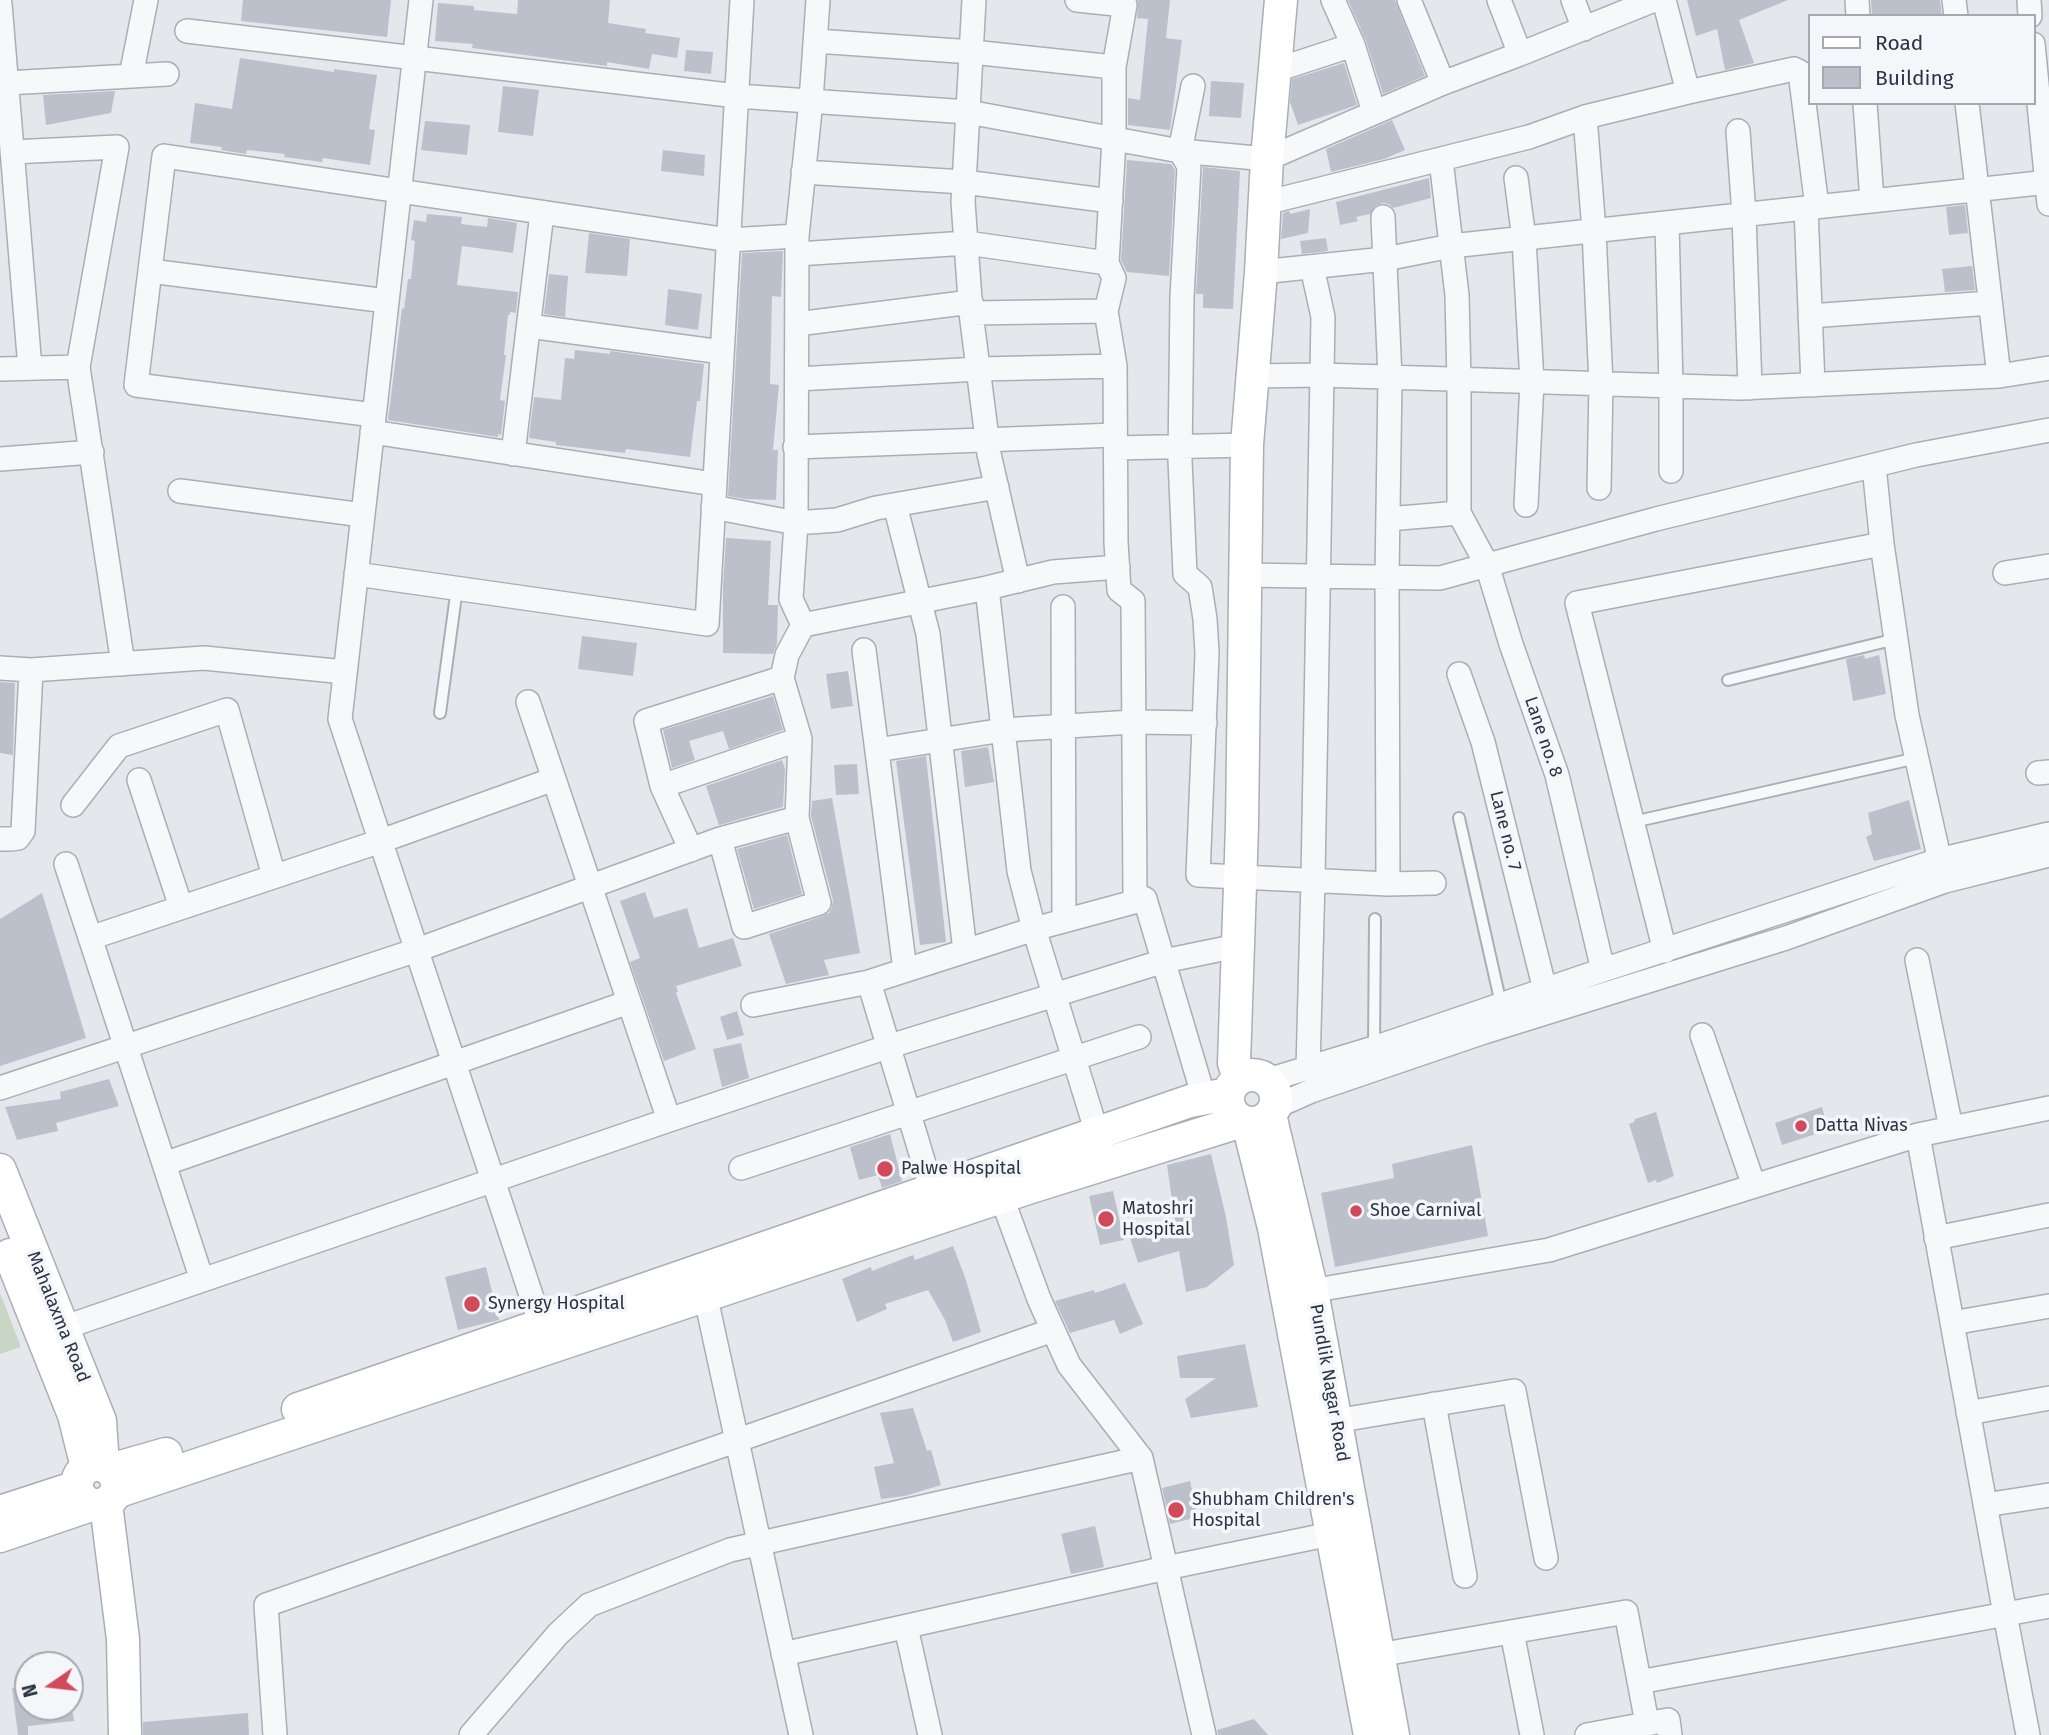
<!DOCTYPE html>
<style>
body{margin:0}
#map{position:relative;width:2049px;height:1735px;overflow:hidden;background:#e4e7ec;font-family:"Fira Sans",sans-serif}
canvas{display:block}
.legend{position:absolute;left:1808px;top:14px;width:228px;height:91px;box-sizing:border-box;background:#f4f6f9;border:2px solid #a4a8b1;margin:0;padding:9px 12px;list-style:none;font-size:21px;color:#2b3445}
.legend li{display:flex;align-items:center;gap:14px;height:35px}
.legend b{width:35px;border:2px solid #a4a8b1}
.north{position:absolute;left:14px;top:1651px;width:70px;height:70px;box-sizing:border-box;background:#f4f6f9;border:2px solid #a4a8b1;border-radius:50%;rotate:256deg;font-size:19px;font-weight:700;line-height:28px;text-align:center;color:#2b3445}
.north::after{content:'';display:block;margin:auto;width:24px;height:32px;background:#d1495b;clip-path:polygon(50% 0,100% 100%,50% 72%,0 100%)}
</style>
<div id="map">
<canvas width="2049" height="1735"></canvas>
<ul class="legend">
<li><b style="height:9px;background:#fff"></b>Road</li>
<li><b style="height:19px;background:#bbc0ca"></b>Building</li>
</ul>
<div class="north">N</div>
</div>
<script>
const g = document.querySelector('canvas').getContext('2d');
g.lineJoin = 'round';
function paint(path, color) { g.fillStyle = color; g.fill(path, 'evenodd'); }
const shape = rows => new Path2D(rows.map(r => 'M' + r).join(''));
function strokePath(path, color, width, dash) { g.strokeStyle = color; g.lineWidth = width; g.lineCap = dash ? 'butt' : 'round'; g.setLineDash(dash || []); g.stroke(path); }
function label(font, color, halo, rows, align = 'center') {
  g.font = font + ' "Fira Sans",sans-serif'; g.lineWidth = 7; g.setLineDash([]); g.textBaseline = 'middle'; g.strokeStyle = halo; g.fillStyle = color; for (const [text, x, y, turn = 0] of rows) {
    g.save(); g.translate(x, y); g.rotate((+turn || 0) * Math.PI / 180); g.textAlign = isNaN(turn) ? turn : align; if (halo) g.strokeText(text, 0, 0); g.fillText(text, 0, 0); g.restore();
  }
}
paint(shape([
 [0,1293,21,1347,0,1354]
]), '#c9d6c5');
paint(shape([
 [243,0,391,0,387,37,241,21],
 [518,0,610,0,608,23,646,29,645,33,680,38,677,58,652,54,649,69,607,62,607,66,472,48,473,44,435,41,438,3,474,6,474,10,517,14],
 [1138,0,1170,0,1166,38,1182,40,1170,130,1128,125,1128,98,1140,100,1148,19,1137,18],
 [1348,0,1395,0,1425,76,1383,94,1366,41],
 [1687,0,1788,0,1739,20,1754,63,1725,70,1717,29,1696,36],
 [1871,0,1940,0,1942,16,1872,16],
 [686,50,713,52,711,74,684,71],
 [240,58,334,72,334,69,377,75,369,129,375,130,370,165,323,158,322,162,284,157,285,154,247,150,246,154,221,150,222,147,190,143,195,103,232,109],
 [1344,63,1357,105,1298,125,1290,102,1292,79],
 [1211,81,1244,83,1241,118,1209,116],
 [503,86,539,90,533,136,498,132],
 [115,91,111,113,46,125,43,95],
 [1392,120,1405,150,1384,159,1331,172,1326,149],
 [425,121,470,125,467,155,421,150],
 [663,150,705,155,704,176,661,171],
 [1127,160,1171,164,1175,170,1169,276,1127,272,1121,260],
 [1203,167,1240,171,1233,309,1203,308,1203,294,1196,294],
 [1429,178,1431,198,1393,208,1389,204,1382,203,1375,206,1370,214,1356,217,1358,221,1340,225,1336,202],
 [1965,205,1968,233,1949,235,1946,207],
 [1310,209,1308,233,1281,239,1283,213,1289,211,1290,214],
 [427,214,462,217,461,224,487,227,488,218,517,223,513,253,462,246,457,285,518,292,516,313,510,312,510,315,508,315,504,355,506,355,500,400,505,401,501,435,498,434,498,437,388,420,402,308,404,309,408,279,411,279,415,241,411,240,414,220,426,222],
 [589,233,630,239,627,276,585,273],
 [1326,238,1328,251,1302,254,1300,241],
 [783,251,781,297,772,296,770,384,779,385,773,450,778,450,776,500,745,499,728,496,742,253],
 [1972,266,1975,290,1945,292,1942,269],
 [549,274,568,276,565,317,544,314],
 [668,289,702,294,698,330,665,325],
 [575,350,610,354,610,351,704,364,700,401,697,401,690,457,626,449,625,453,556,445,556,442,529,438,534,397,561,400,565,358,574,359],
 [726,538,771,541,768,605,778,605,777,644,773,654,723,653,723,586],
 [582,636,637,643,633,676,578,669],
 [1864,655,1865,659,1879,655,1886,694,1853,701,1846,659],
 [848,671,853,706,831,709,826,674],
 [0,682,15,683,13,755,0,753],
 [773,696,783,730,729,749,723,731,689,741,695,760,672,768,663,730],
 [988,747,994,782,965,787,961,751],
 [926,756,946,942,920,945,896,761],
 [782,760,785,769,783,807,719,825,706,786],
 [857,764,859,794,836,795,834,765],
 [832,798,860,953,824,960,829,975,786,984,769,934,823,916,829,913,832,907,833,900,811,816,812,801],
 [1909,800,1921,849,1874,861,1866,837,1872,834,1868,813],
 [787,835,802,894,754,909,737,849],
 [645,892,654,918,687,908,699,948,733,938,742,966,676,986,678,991,676,993,696,1049,664,1061,630,962,640,958,620,901],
 [42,893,86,1038,0,1066,0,919],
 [737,1011,744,1035,727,1040,720,1017],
 [741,1043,749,1078,722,1087,713,1049],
 [109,1079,119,1106,56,1123,58,1131,17,1140,5,1107,61,1099,60,1092],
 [1822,1107,1828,1130,1782,1145,1775,1123],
 [1656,1112,1674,1176,1657,1183,1656,1180,1648,1183,1629,1124,1634,1122,1635,1119],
 [890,1134,902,1181,882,1188,878,1175,859,1180,850,1147],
 [1472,1145,1488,1236,1335,1267,1321,1193,1394,1178,1392,1164],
 [1211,1154,1226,1217,1234,1265,1207,1287,1186,1292,1179,1251,1138,1263,1129,1234,1175,1221,1167,1165],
 [1113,1191,1124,1240,1100,1245,1089,1196],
 [953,1246,965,1277,981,1332,953,1342,945,1320,928,1290,885,1304,887,1309,857,1322,842,1279,871,1267,872,1271,913,1255,915,1260],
 [486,1267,499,1320,458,1330,445,1277],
 [1125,1283,1143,1324,1120,1334,1114,1320,1070,1333,1055,1301,1094,1290,1095,1293],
 [1245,1344,1258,1407,1191,1418,1185,1399,1216,1378,1180,1378,1177,1356],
 [913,1408,927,1451,931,1450,941,1485,905,1496,881,1499,874,1467,894,1463,880,1413],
 [1190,1481,1198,1517,1170,1524,1162,1488],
 [1095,1526,1104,1567,1071,1574,1061,1534],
 [28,1686,28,1707,72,1707,74,1721,28,1726,28,1735,18,1735,12,1688],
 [248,1713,249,1735,143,1735,143,1722],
 [1254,1719,1268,1735,1218,1735,1217,1730]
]), '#bbc0ca');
const lane = shape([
 [1728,680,1896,639],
 [440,713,457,588],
 [1459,818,1501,1004],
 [1633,822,1917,758],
 [1374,1048,1375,919]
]);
const street = shape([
 [421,0,340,719,541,1325],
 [974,0,963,202,971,313,989,454,1018,581],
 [1077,0,1125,5,1114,67,1114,139,1107,263,1114,278,1106,311,1115,366,1116,542,1119,590,1133,601,1135,894,1145,899,1204,1098],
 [1333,0,1353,45,1374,112],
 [1409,0,1443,83],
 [1499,0,1520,54],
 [1573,0,1584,29],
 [1664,0,1688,92],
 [1857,0,1858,16],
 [1954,0,1956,16],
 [2029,0,2030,16],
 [0,4,30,368],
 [187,31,737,96,968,112,1180,151,1267,159,1443,83,1520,54,1654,0],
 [816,41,972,52,1114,67],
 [2033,44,2049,204],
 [1276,70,1353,45],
 [131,76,146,0],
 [7,83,167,74],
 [1193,86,1180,151,1189,166,1182,297,1180,460,1185,574,1200,587,1205,619,1207,653,1198,875,1388,884],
 [1865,103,1872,201],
 [1967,103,1999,376],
 [1585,117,1594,231,1601,384,1599,488],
 [1738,131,1744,215,1750,388],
 [12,152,117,147,78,367,123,664],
 [1441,160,1457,295,1459,381,1459,513,1487,565,1511,644,1557,775,1603,970],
 [803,172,964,182,1111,201],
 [1516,178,1524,239,1532,382,1526,505],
 [1265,203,1529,137,1585,117,1688,92,1794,69,1800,72,1817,207],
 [1806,208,1813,385],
 [1383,217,1390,378,1387,577,1388,884,1434,883],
 [1667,223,1671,387,1671,471],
 [797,236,811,101,818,0],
 [797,254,967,243,1107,263],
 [150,271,387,301],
 [1261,272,1385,259,1451,246,2049,182],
 [971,313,1106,311],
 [1810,316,1990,303],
 [797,324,971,302],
 [529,326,722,352],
 [0,369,78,367],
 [1253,376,1321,375,1739,388,1999,376,2049,368],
 [797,379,979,369,1115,366],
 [374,415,136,385,164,156,729,240,797,236,796,523,791,599,803,625,987,588,1053,572,1118,567],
 [372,432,714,484],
 [795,447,1115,435],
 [1116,448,1247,445],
 [513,454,542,213],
 [0,459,92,452],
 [1874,466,1882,544,1907,715,1943,875],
 [180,491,363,515],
 [895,505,928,634,965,951],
 [713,507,796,523,837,520,876,508,997,487],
 [1388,519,1459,513],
 [2005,573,2049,566],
 [356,574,707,624,742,0],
 [1244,575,1440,578,1656,519,1916,455,2049,430],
 [987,588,1019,871,1034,929,1097,1133],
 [1063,607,1064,921],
 [864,650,905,970],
 [0,668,31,670,204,658,345,672],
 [1459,674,1483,742,1545,990],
 [528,702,669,1120],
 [877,750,1003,730,1133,722,1205,723],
 [2038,773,2049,772],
 [139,780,181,907],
 [662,786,800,739],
 [73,805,119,746,227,710,274,876],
 [0,839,11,839,18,838,23,831,31,670],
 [720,839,744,927,819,903,797,818,800,739,782,678,787,655,803,625],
 [691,850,662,786,646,721,782,678],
 [66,864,202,1280],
 [90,938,381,841,554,779],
 [1665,951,1577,603,1882,544],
 [1917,960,1951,1128],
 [869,982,932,1190],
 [753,1005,869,982,1034,929,1145,899],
 [1702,1035,1754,1186],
 [1308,1068,1313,880,1323,317,1312,267],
 [1268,1080,1374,1048,1603,970,1939,860,2049,834],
 [0,1088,417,950,720,839,797,818],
 [1275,1107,1311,1091,1484,1032,1786,938,1945,881,2049,855],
 [1918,1135,2005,1614,2028,1735],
 [164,1164,629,1002],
 [741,1168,1139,1037],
 [996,1182,1039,1299,1069,1365,1141,1458,1204,1735],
 [1936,1238,2049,1215],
 [702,1280,801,1735],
 [1299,1293,1549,1250,1918,1135,2049,1108],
 [1952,1323,2049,1306],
 [48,1333,669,1120,887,1047,1164,961,1237,946],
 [1434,1404,1465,1576],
 [1968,1413,2049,1398],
 [1335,1421,1514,1391,1546,1558],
 [1985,1505,2049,1495],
 [906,1627,930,1735],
 [1512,1632,1532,1735],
 [783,1654,1166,1568,1345,1531],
 [1378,1655,1626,1612,1647,1723],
 [1639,1682,2049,1606],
 [275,1735,266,1605,1053,1330],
 [471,1735,558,1634,589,1605,730,1550,1141,1458],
 [1587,1735,1668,1720,1670,1735]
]);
const secondary = shape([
 '1228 1099a24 24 0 1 1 48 0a24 24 0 1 1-48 0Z',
 [1239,1078,1234,1063,1242,826,1247,445,1261,272,1267,159,1281,0],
 [1270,1115,1312,1291,1393,1735],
 [1248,1123,1274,1228,1370,1735],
 [0,1170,100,1421,103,1466],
 [10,1255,74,1415,87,1467],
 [298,1409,1190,1101,1228,1094],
 '77 1485a20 20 0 1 1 40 0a20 20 0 1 1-40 0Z',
 [110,1470,166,1454],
 [116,1492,1031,1187,1242,1121],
 [106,1504,123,1639,125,1735],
 [0,1512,77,1487],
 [0,1536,91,1505]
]);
strokePath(lane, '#a9aeb7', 14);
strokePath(street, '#a9aeb7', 26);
strokePath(secondary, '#a9aeb7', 35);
strokePath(lane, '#f7f8fa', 10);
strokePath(street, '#f7f8fa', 23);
strokePath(secondary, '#fff', 32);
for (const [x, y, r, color] of [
 [1801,1126,7,"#d1495b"],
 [885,1169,9,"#d1495b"],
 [1356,1211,7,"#d1495b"],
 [1106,1219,9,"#d1495b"],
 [472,1304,9,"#d1495b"],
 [1176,1510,9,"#d1495b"]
]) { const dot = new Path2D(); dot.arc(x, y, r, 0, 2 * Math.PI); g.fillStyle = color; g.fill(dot); strokePath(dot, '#f4f6f9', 2.5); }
label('18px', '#2b3445', '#f4f6f9', [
 ["Lane no. 8",1543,737,71],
 ["Lane no. 7",1505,831,76],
 ["Mahalaxma Road",58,1317,68],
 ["Pundlik Nagar Road",1329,1383,80]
]);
label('18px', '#2b3445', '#f4f6f9', [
 ["Datta Nivas",1815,1126],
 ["Palwe Hospital",901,1169],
 ["Matoshri",1122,1209],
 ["Hospital",1122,1230],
 ["Shoe Carnival",1370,1211],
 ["Synergy Hospital",488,1304],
 ["Shubham Children's",1192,1500],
 ["Hospital",1192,1521]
], 'left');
</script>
